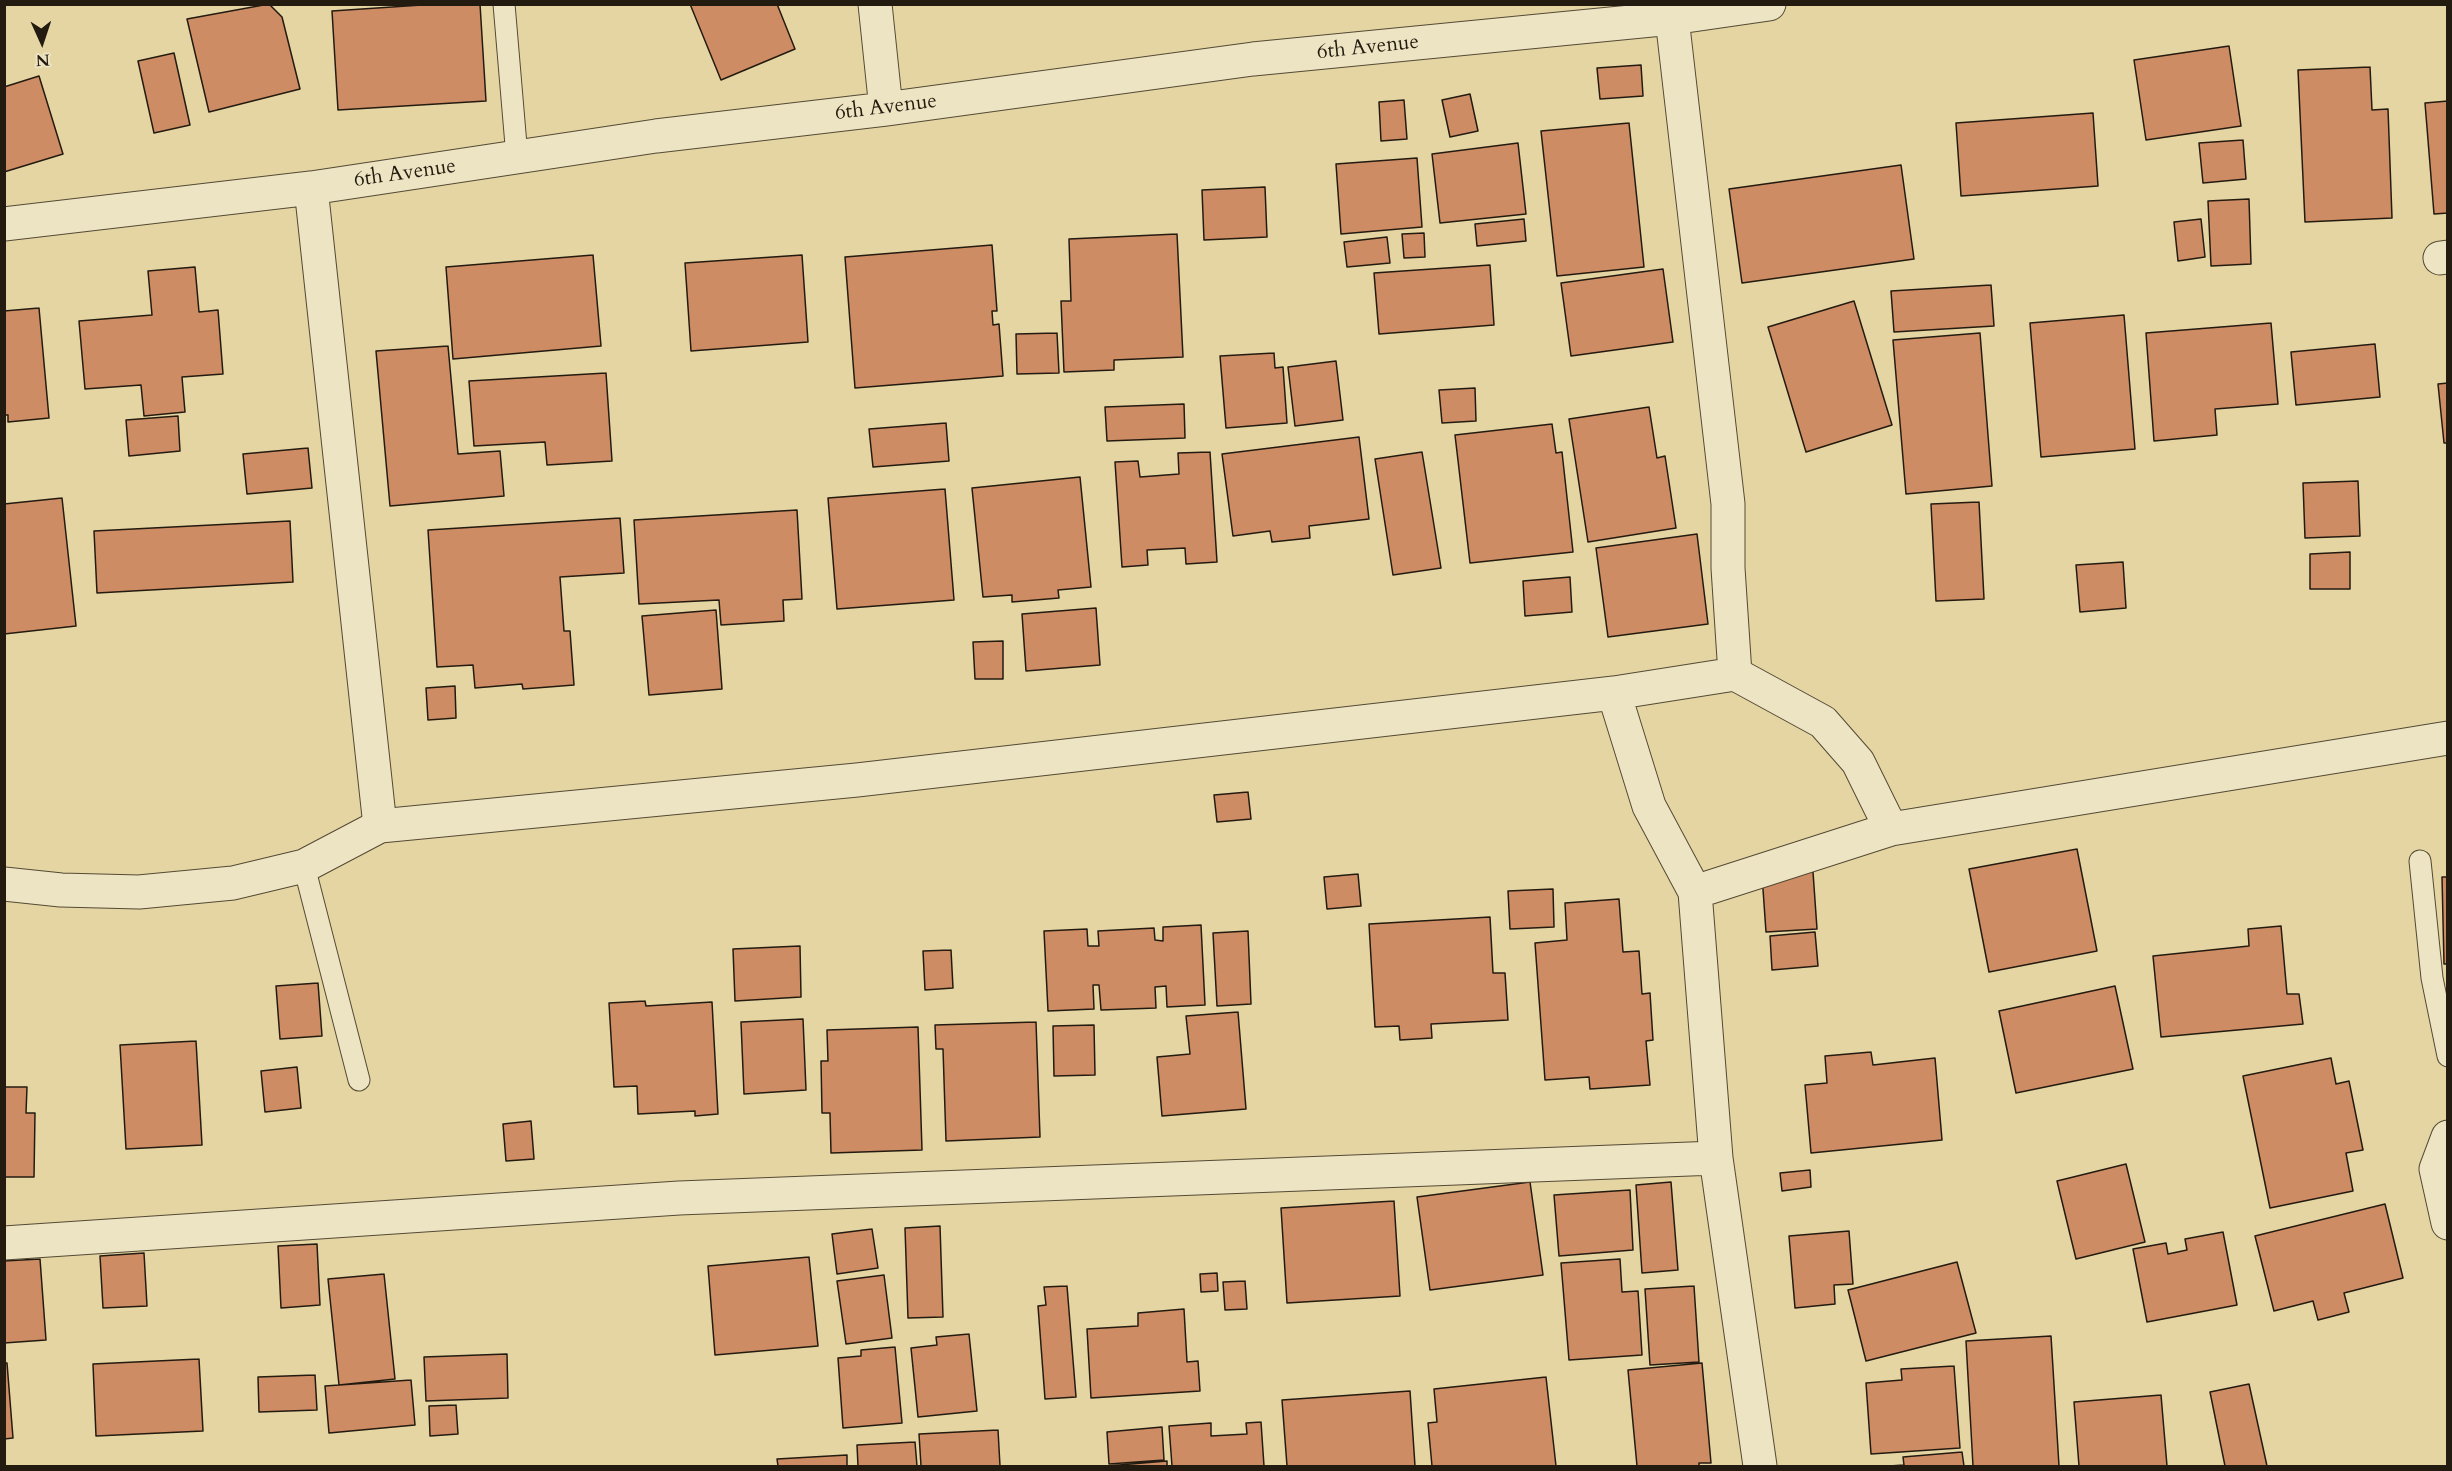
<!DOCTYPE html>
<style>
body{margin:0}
#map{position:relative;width:2452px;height:1471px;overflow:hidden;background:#e4d5a3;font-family:Cardo,serif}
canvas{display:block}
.frame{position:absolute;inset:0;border:6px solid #241b10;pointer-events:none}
.north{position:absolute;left:12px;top:12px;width:60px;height:60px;-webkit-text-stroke:4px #ede4c3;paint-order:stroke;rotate:177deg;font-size:16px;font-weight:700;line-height:24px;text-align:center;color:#241b10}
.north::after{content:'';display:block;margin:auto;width:21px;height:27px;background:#241b10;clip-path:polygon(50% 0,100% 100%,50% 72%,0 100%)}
</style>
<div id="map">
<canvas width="2452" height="1471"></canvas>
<div class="frame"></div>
<div class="north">N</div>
</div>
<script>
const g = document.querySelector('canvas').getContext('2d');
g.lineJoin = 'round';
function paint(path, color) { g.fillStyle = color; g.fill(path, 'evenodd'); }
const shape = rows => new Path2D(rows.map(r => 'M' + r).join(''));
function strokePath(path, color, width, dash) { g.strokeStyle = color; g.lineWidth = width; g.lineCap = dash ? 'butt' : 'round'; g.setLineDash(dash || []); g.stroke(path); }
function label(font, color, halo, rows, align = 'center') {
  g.font = font + ' Cardo,serif'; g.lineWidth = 4.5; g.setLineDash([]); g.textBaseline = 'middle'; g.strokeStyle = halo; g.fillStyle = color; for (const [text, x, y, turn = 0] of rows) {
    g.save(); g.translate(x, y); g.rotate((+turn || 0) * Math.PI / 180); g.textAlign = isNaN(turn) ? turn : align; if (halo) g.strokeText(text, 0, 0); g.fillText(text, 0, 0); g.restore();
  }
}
const building = shape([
 [269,4,282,17,300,89,209,112,187,19,269,4],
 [437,4,480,4,486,101,338,110,332,11,437,4],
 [690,4,777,4,795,49,721,80,690,4],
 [2229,46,2241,126,2146,140,2134,60,2229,46],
 [174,53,190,125,154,133,138,61,174,53],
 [1641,65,1643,96,1600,99,1597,68,1641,65],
 [2370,67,2372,110,2388,109,2392,218,2305,222,2298,70,2370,67],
 [39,76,63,154,4,172,4,87,39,76],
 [1470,94,1478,131,1450,137,1442,100,1470,94],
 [1404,100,1407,139,1381,141,1379,102,1404,100],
 [2448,101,2448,213,2434,214,2425,103,2448,101],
 [2093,113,2098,186,1961,196,1956,123,2093,113],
 [1629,123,1644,267,1557,276,1541,131,1629,123],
 [2243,140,2246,179,2203,183,2199,143,2243,140],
 [1518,143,1526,214,1440,223,1432,154,1518,143],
 [1417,158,1422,227,1341,234,1336,164,1417,158],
 [1901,165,1914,259,1742,283,1729,189,1901,165],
 [1265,187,1267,237,1204,240,1202,190,1265,187],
 [2249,199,2251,264,2211,266,2208,201,2249,199],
 [1524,219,1526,241,1477,246,1475,224,1524,219],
 [2201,219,2205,257,2178,261,2174,222,2201,219],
 [1424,233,1425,257,1404,258,1402,234,1424,233],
 [1177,234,1183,357,1114,360,1114,370,1064,372,1061,301,1071,301,1069,239,1177,234],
 [1387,237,1390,263,1347,267,1344,242,1387,237],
 [992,245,997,311,992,311,993,325,999,324,1003,376,855,388,845,257,992,245],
 [593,255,601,346,453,359,446,267,593,255],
 [802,255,808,342,691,351,685,263,802,255],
 [1490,265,1494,325,1379,334,1374,273,1490,265],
 [195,267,199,312,218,310,223,374,182,377,185,412,144,416,141,385,85,389,79,321,152,315,148,271,195,267],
 [1663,269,1673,342,1571,356,1561,283,1663,269],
 [1991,285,1994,326,1894,332,1891,291,1991,285],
 [1854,301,1892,425,1806,452,1768,327,1854,301],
 [39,308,49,418,8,422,8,415,4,415,4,311,39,308],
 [2124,315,2135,449,2041,457,2030,323,2124,315],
 [2271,323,2278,404,2215,409,2217,435,2154,441,2146,333,2271,323],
 [1057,333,1059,373,1017,374,1016,334,1057,333],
 [1980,333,1992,486,1906,494,1893,340,1980,333],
 [2375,344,2380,397,2296,405,2291,352,2375,344],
 [448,346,458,454,500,451,504,496,390,506,376,351,448,346],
 [1274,353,1275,368,1283,367,1287,423,1226,428,1220,356,1274,353],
 [1336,361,1343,420,1295,426,1288,367,1336,361],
 [606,373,612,461,547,465,545,442,474,446,469,381,606,373],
 [2448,383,2448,443,2444,443,2438,384,2448,383],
 [1475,388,1476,421,1442,423,1439,390,1475,388],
 [1184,404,1185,438,1107,441,1105,407,1184,404],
 [1649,407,1657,458,1665,456,1676,528,1588,542,1569,419,1649,407],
 [178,416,180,451,129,456,126,420,178,416],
 [946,423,949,461,873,467,869,429,946,423],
 [1552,424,1556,453,1562,452,1573,552,1470,563,1455,435,1552,424],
 [1359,437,1369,519,1309,526,1310,538,1272,542,1270,531,1233,536,1222,454,1359,437],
 [308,448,312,488,247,494,243,454,308,448],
 [1210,452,1217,562,1186,564,1185,548,1147,550,1148,565,1122,567,1115,462,1138,461,1140,477,1179,474,1178,453,1210,452],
 [1422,452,1441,568,1393,575,1375,459,1422,452],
 [1080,477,1091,587,1058,590,1059,598,1012,602,1012,595,983,597,972,488,1080,477],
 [2358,481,2360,536,2305,538,2303,483,2358,481],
 [945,489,954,600,837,609,828,498,945,489],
 [62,498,76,626,4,634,4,504,62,498],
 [1979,502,1984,599,1936,601,1931,504,1979,502],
 [797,510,802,599,783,600,784,621,721,625,719,600,639,604,634,520,797,510],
 [620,518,624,573,560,577,564,631,570,631,574,685,523,689,522,684,475,688,473,665,437,667,428,530,620,518],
 [290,521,293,582,97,593,94,531,290,521],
 [1697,534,1708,624,1608,637,1596,548,1697,534],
 [2350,552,2350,589,2310,589,2310,554,2350,552],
 [2123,562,2126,608,2080,612,2076,565,2123,562],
 [1570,577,1572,612,1525,616,1523,581,1570,577],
 [1096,608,1100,665,1026,671,1022,614,1096,608],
 [716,610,722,689,649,695,642,616,716,610],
 [1003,641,1003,679,975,679,973,642,1003,641],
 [455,686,456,718,428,720,426,688,455,686],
 [1248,792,1251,819,1217,822,1214,795,1248,792],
 [2077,849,2097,951,1989,972,1969,869,2077,849],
 [1813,872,1817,929,1766,932,1762,875,1813,872],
 [1358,874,1361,906,1327,909,1324,877,1358,874],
 [2442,877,2448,877,2448,964,2444,964,2442,877],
 [1553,889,1554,927,1510,929,1508,891,1553,889],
 [1619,899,1623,952,1639,951,1642,994,1650,993,1653,1040,1646,1041,1650,1085,1590,1089,1589,1077,1545,1080,1535,943,1567,940,1565,903,1619,899],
 [1490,917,1493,973,1505,973,1508,1020,1431,1024,1432,1038,1400,1040,1399,1026,1375,1027,1369,924,1490,917],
 [1201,925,1205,1005,1167,1007,1166,986,1155,987,1156,1008,1101,1010,1099,985,1093,985,1094,1009,1048,1011,1044,931,1087,929,1088,946,1099,946,1098,931,1154,928,1155,940,1163,941,1163,927,1201,925],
 [2281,926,2287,994,2299,994,2303,1024,2161,1037,2153,956,2249,946,2248,929,2281,926],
 [1248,931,1251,1004,1217,1006,1213,933,1248,931],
 [1815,932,1818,966,1772,970,1770,936,1815,932],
 [800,946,801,997,735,1001,733,949,800,946],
 [951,950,953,988,925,990,923,951,951,950],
 [318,983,322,1036,280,1039,276,986,318,983],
 [2115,986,2133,1069,2016,1093,1999,1011,2115,986],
 [645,1001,646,1006,712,1002,718,1114,695,1116,695,1111,638,1114,637,1086,614,1087,609,1003,645,1001],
 [1238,1012,1246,1109,1162,1116,1157,1057,1190,1054,1186,1016,1238,1012],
 [803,1019,806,1090,744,1094,741,1022,803,1019],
 [1036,1022,1040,1137,946,1141,943,1049,936,1049,935,1025,1036,1022],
 [1094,1025,1095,1075,1054,1076,1053,1026,1094,1025],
 [918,1027,922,1150,831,1153,830,1113,822,1113,821,1061,828,1061,827,1030,918,1027],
 [196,1041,202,1145,126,1149,120,1045,196,1041],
 [1871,1052,1873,1065,1935,1058,1942,1140,1811,1153,1805,1085,1827,1083,1825,1056,1871,1052],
 [2331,1058,2336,1084,2349,1081,2363,1150,2346,1153,2353,1191,2270,1208,2243,1076,2331,1058],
 [297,1067,301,1108,265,1112,261,1071,297,1067],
 [4,1087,27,1087,26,1113,35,1113,34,1177,4,1177,4,1087],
 [531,1121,534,1159,506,1161,503,1124,531,1121],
 [2126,1164,2145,1242,2076,1259,2057,1181,2126,1164],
 [1810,1170,1811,1187,1782,1191,1780,1173,1810,1170],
 [1530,1182,1543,1275,1430,1290,1417,1197,1530,1182],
 [1671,1182,1678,1270,1642,1273,1636,1185,1671,1182],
 [1630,1190,1633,1250,1559,1256,1554,1195,1630,1190],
 [1394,1201,1400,1296,1287,1303,1281,1208,1394,1201],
 [2385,1204,2403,1278,2344,1293,2349,1312,2318,1320,2313,1301,2274,1311,2255,1236,2385,1204],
 [940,1226,943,1317,908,1318,905,1228,940,1226],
 [872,1229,878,1268,837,1274,832,1234,872,1229],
 [1849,1231,1853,1284,1834,1285,1835,1304,1795,1308,1789,1236,1849,1231],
 [2223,1232,2237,1305,2147,1322,2133,1249,2166,1243,2168,1254,2187,1250,2185,1239,2223,1232],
 [317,1244,320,1305,281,1308,278,1246,317,1244],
 [144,1253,147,1306,103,1308,100,1256,144,1253],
 [809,1257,818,1346,715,1355,708,1266,809,1257],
 [40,1259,46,1340,4,1343,4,1261,40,1259],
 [1620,1259,1622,1292,1638,1291,1642,1355,1569,1360,1561,1263,1620,1259],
 [1957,1262,1976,1333,1866,1361,1848,1290,1957,1262],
 [1217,1273,1218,1291,1201,1292,1200,1274,1217,1273],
 [384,1274,395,1379,339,1385,328,1279,384,1274],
 [884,1275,892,1338,846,1344,837,1281,884,1275],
 [1245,1281,1247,1309,1225,1310,1223,1282,1245,1281],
 [1067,1286,1076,1397,1045,1399,1038,1306,1046,1305,1044,1287,1067,1286],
 [1694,1286,1699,1362,1650,1365,1645,1289,1694,1286],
 [1184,1309,1187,1362,1198,1361,1200,1391,1091,1398,1087,1329,1138,1326,1138,1313,1184,1309],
 [969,1334,977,1411,918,1417,911,1348,937,1345,936,1337,969,1334],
 [2051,1336,2059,1466,1973,1466,1966,1341,2051,1336],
 [895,1347,902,1423,843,1428,838,1358,861,1356,861,1350,895,1347],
 [507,1354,508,1398,426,1401,424,1357,507,1354],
 [199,1359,203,1431,96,1436,93,1364,199,1359],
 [4,1363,7,1363,13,1438,4,1439,4,1363],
 [1702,1363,1711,1463,1699,1463,1699,1466,1637,1466,1628,1370,1702,1363],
 [1954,1366,1960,1448,1871,1454,1866,1383,1902,1380,1901,1369,1954,1366],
 [315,1375,317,1410,259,1412,258,1377,315,1375],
 [1546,1377,1556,1466,1432,1466,1428,1423,1437,1422,1434,1389,1546,1377],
 [411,1380,415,1425,329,1433,325,1386,411,1380],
 [2249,1384,2267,1466,2225,1466,2210,1392,2249,1384],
 [1410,1391,1415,1466,1287,1466,1282,1400,1410,1391],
 [2161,1395,2167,1466,2079,1466,2074,1402,2161,1395],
 [456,1405,458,1434,430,1436,429,1406,456,1405],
 [1261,1422,1264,1466,1172,1466,1169,1426,1211,1423,1211,1436,1247,1434,1246,1423,1261,1422],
 [1162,1427,1164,1460,1109,1464,1107,1432,1162,1427],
 [998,1430,1000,1466,921,1466,919,1434,998,1430],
 [915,1442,917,1466,858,1466,857,1445,915,1442],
 [1962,1452,1964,1466,1889,1466,1904,1465,1903,1457,1962,1452],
 [847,1455,847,1466,778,1466,777,1459,847,1455],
 [1167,1461,1167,1466,1107,1466,1167,1461]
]);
paint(building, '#ce8c65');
strokePath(building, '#241b10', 1.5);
const service = shape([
 [504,4,517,157],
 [2420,861,2432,978,2448,1056],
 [304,866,359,1080]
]);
const minor = shape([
 [875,4,886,109],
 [1672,18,1728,504,1728,568,1735,674],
 [311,188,380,826],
 [4,224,311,188,656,136,886,109,1253,59,1672,18,1769,4],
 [2440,258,2448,257],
 [1614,693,1649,806,1695,892,1716,1158,1760,1466],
 [4,884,61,890,139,892,233,883,304,866,380,826,857,780,1614,693,1735,674,1823,722,1858,762,1891,829],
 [1695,892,1891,829,2448,738],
 [2448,1137,2436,1169,2448,1223],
 [4,1243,679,1198,1716,1158]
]);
strokePath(service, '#544a35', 23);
strokePath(minor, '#544a35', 35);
strokePath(service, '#ede4c3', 21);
strokePath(minor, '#ede4c3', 33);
label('21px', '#241b10', '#ede4c3', [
 ["6th Avenue",1368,48,-6],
 ["6th Avenue",886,108,-7],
 ["6th Avenue",405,174,-8]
]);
</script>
